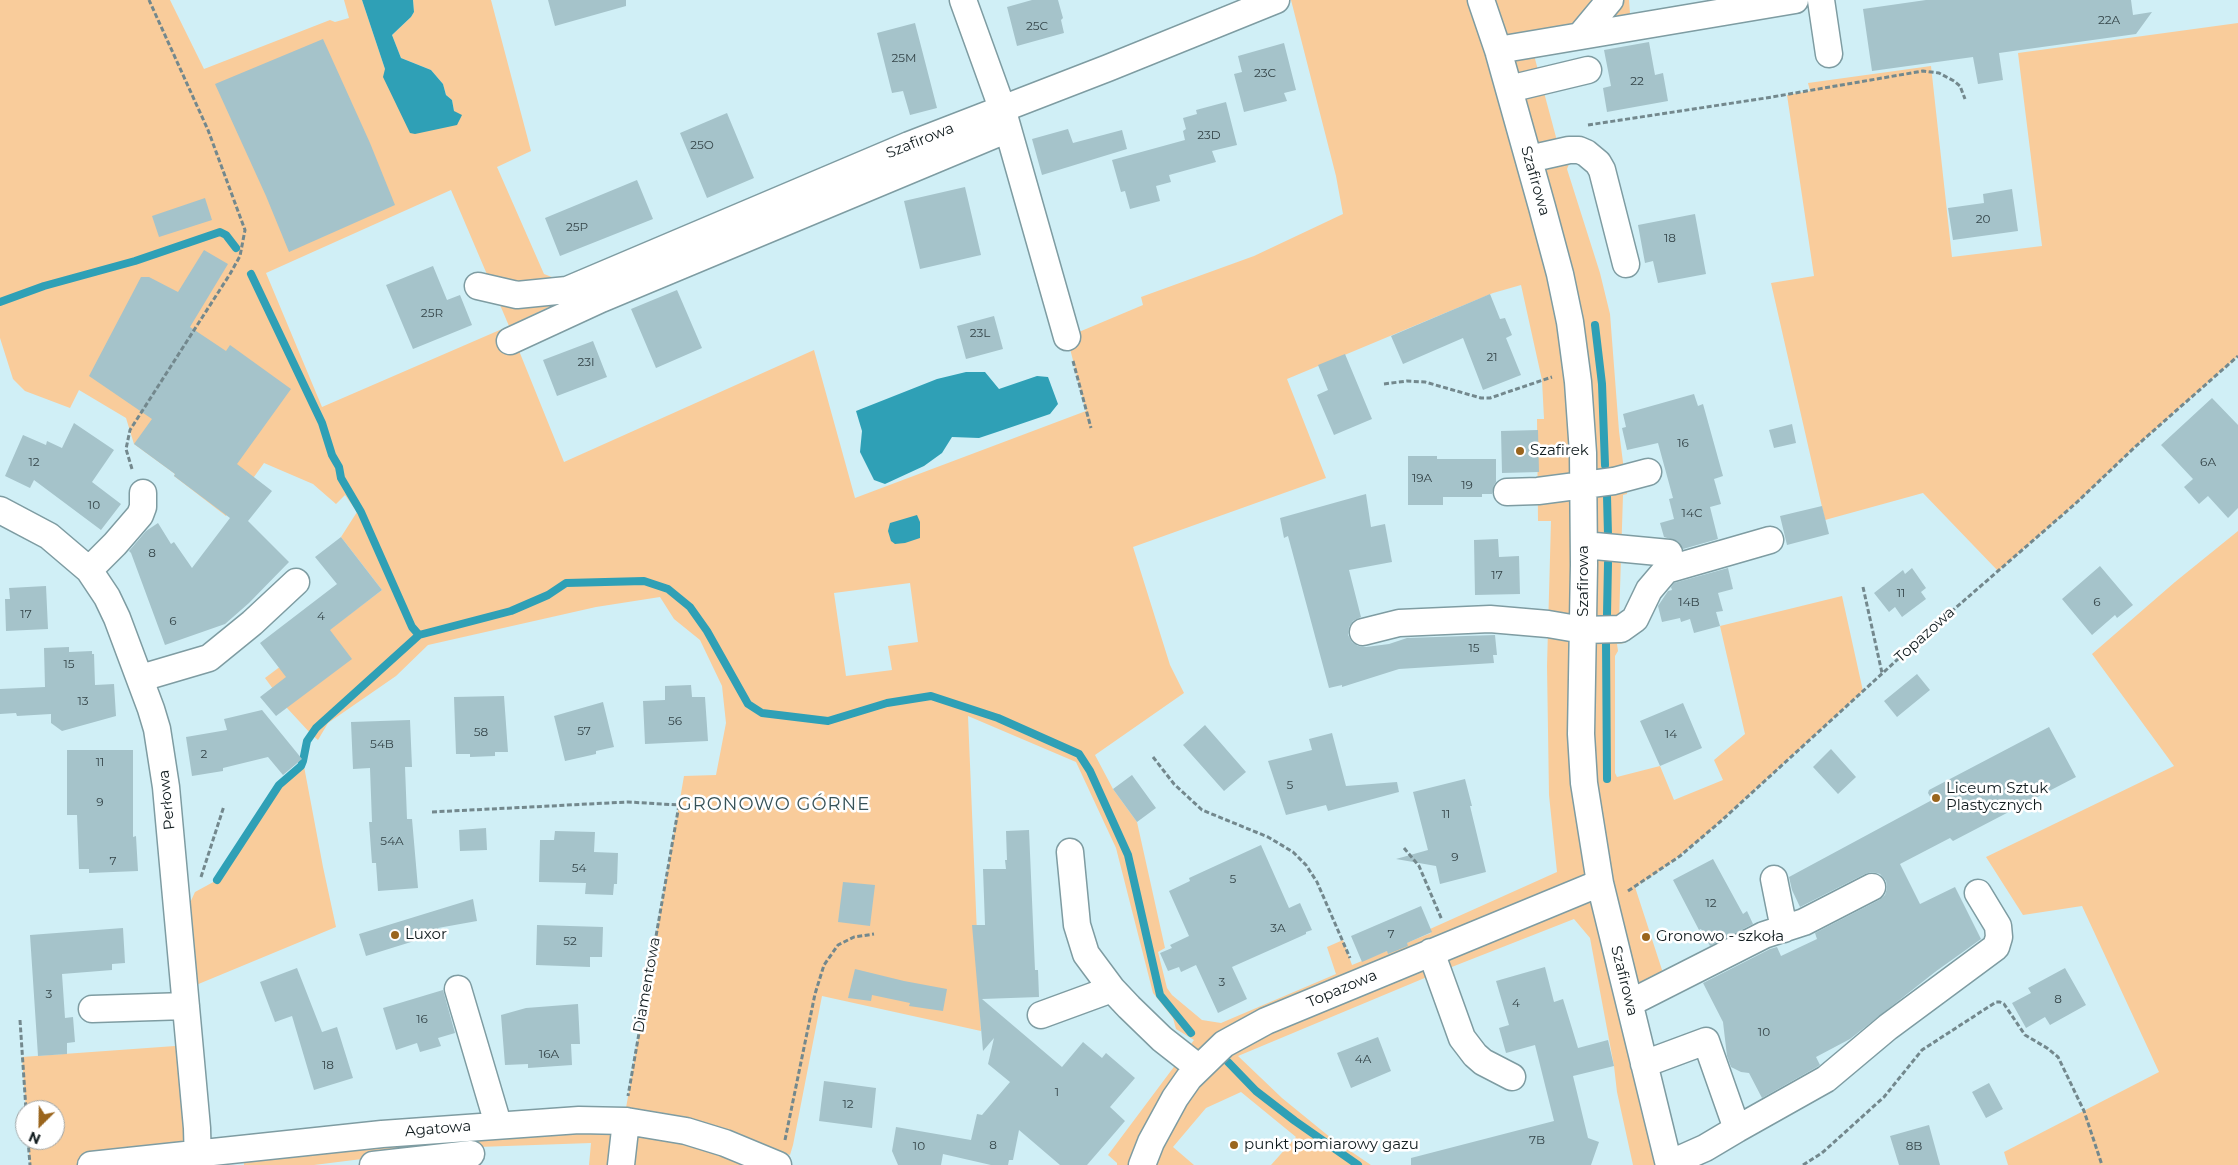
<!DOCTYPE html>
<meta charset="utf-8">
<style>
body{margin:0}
#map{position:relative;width:2238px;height:1165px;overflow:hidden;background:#d0eff6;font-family:Montserrat,sans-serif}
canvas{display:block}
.north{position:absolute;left:15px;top:1100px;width:50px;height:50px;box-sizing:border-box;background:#fff;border:1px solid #9fa4a5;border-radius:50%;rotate:203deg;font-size:14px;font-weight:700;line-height:20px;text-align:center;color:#101b1e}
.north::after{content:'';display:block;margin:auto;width:18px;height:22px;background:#9a651d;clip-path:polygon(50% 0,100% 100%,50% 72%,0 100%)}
</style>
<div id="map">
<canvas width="2238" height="1165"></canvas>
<div class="north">N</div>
</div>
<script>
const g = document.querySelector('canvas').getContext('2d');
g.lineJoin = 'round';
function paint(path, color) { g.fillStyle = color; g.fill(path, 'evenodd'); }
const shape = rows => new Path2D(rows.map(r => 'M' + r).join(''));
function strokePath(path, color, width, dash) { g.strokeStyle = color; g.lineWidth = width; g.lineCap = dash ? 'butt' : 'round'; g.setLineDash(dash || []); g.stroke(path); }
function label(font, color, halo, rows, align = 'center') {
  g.font = font + ' Montserrat,sans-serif'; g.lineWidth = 5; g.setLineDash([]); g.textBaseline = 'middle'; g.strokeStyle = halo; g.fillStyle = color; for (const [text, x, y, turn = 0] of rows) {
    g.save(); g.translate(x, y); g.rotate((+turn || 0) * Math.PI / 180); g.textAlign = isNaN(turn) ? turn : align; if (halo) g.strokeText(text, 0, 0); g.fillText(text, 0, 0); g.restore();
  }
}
paint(shape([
 [0,0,170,0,204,69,330,20,335,22,349,18,344,0,362,0,385,69,454,111,452,100,446,95,443,84,431,70,401,58,392,35,411,17,414,12,413,0,491,0,531,151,497,167,544,274,562,281,570,297,509,326,564,462,814,350,855,498,1086,411,1067,337,1143,305,1141,297,1254,256,1343,214,1336,176,1291,0,1629,0,1631,27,1531,44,1560,152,1571,159,1567,169,1600,273,1610,314,1619,431,1627,494,1623,495,1619,621,1625,643,1617,644,1618,651,1615,656,1615,773,1617,777,1660,766,1674,800,1723,780,1714,760,1745,734,1720,626,1842,596,1863,691,1704,836,1665,867,1635,887,1663,973,1630,1003,1669,1165,1633,1165,1617,1092,1614,1066,1590,938,1574,919,1439,972,1238,1056,1282,1098,1331,1138,1371,1165,1271,1165,1296,1137,1241,1092,1206,1108,1173,1147,1194,1165,1117,1165,1117,1163,1108,1155,1194,1040,1176,1029,1173,1018,1153,993,1116,848,1076,762,968,716,981,1031,822,996,793,1145,790,1155,781,1151,777,1164,778,1165,589,1165,591,1143,450,1148,314,1165,244,1165,243,1148,626,1108,684,776,716,775,726,723,722,686,700,640,674,619,660,597,596,607,428,645,396,676,328,723,318,740,311,734,287,708,265,678,382,590,341,537,357,512,345,495,336,504,313,484,264,463,226,516,174,476,175,474,134,444,126,418,79,390,70,408,25,391,13,379,0,338],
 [451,190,509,326,322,407,266,273],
 [1521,285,1542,380,1544,419,1537,419,1538,521,1551,521,1547,666,1549,795,1557,872,1430,929,1431,933,1352,965,1343,940,1327,947,1336,974,1221,1023,1202,1020,1172,995,1167,988,1158,952,1165,948,1137,822,1113,789,1095,755,1184,693,1170,665,1133,547,1326,478,1287,379,1493,293],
 [910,583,918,642,888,646,892,670,846,676,834,593],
 [2238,23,2238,356,2135,447,2075,504,1998,571,1923,493,1825,520,1771,283,1814,276,1787,95,1810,91,1808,83,1931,66,1952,257,2042,246,2018,53],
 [2238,531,2238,1165,2008,1165,2004,1152,2159,1072,2082,906,2023,915,1986,857,2174,766,2092,654,2175,582],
 [303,761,323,867,336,927,184,990,179,927,195,892,217,880,279,785],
 [189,1045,198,1153,91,1165,30,1165,28,1140,55,1140,55,1110,26,1110,22,1057]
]), '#f9cc9b');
paint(shape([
 [362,0,413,0,414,12,411,17,392,35,401,58,431,70,443,84,446,95,452,100,454,111,462,115,457,125,415,134,410,133,383,77,385,69],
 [966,372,985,372,999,389,1037,376,1048,377,1058,404,1050,414,997,432,979,438,952,437,942,453,924,466,885,484,874,480,860,452,862,431,856,411,937,379],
 [917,515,920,522,920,538,905,543,895,544,891,541,888,531,890,523]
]), '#2fa0b6');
strokePath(shape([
 [251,274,322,423,332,455,339,467,341,478,361,512,412,627,419,635],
 [0,302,44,286,135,261,220,232,226,235,236,248],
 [1595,325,1602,384,1605,465],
 [1607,496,1608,535],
 [1607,615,1608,563],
 [1606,642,1607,779],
 [217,880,279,785,301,766,303,761,307,741,316,728,419,635,511,611,548,595,566,583,644,581,668,589,690,607,707,631,748,704,762,713,828,721,887,703,931,696,998,718,1079,754,1090,771,1128,855,1160,995,1191,1033],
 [1228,1062,1256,1091,1295,1121,1358,1165]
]), '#2fa0b6', 8);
paint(shape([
 [548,0,626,0,626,6,555,26],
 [1032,0,1058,0,1063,18,1061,20,1064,33,1017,46,1007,7],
 [1926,0,2131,0,2133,15,2152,12,2136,34,1999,53,2003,80,1978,84,1973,57,1872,71,1863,9],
 [915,23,937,108,910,115,903,91,892,93,877,33],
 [323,39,370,143,395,205,289,252,266,196,215,84],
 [1649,42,1655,75,1663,73,1668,101,1607,112,1603,88,1611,86,1604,50],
 [1284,43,1296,90,1284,93,1287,101,1244,112,1234,74,1242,72,1238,56],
 [1226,102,1237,145,1212,151,1216,162,1169,175,1171,182,1156,186,1160,201,1130,209,1125,191,1121,192,1112,160,1185,140,1183,131,1186,129,1183,118,1197,114,1196,110],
 [727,113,754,178,707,198,680,133],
 [1068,129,1073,143,1122,130,1127,149,1042,175,1032,139],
 [637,180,653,219,560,256,545,218],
 [965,187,981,255,920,269,904,201],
 [2012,189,2018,231,1953,240,1948,208,1984,203,1983,194],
 [205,198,212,220,159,237,152,216],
 [1695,214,1706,274,1658,283,1653,261,1645,263,1638,225],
 [204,250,228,264,190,327,226,351,230,345,291,389,237,464,272,491,248,521,289,562,249,603,225,624,165,645,131,553,129,551,146,531,158,523,171,544,174,542,192,568,230,518,174,476,175,474,134,444,152,419,89,376,141,277,149,277,178,292],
 [433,266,447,300,460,295,472,325,413,349,386,285],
 [677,290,702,348,656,368,631,309],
 [1490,294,1500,319,1505,318,1512,335,1506,338,1521,375,1483,390,1463,338,1403,364,1391,336],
 [994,316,1003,349,966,359,957,326],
 [593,341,607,377,557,396,543,360],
 [1345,354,1372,419,1334,435,1317,395,1328,390,1318,365],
 [1694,394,1698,406,1703,404,1723,476,1714,479,1721,504,1710,507,1718,539,1683,549,1677,541,1664,537,1660,523,1674,519,1669,499,1673,498,1658,443,1627,450,1622,428,1626,427,1623,414],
 [2212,398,2238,425,2238,508,2228,518,2208,496,2199,504,2184,487,2193,479,2161,445],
 [74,423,114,450,92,482,121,504,101,530,34,480,30,488,5,476,23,435,46,445,47,441,62,448],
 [1792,424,1796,443,1774,448,1769,430],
 [1538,430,1539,472,1502,473,1501,431],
 [1408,456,1437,456,1437,459,1496,459,1496,482,1494,485,1492,494,1482,494,1482,497,1443,497,1443,505,1408,505],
 [1366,494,1371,527,1385,524,1392,562,1349,570,1361,617,1353,621,1349,627,1348,635,1352,642,1358,646,1366,647,1389,644,1407,638,1495,635,1497,655,1493,655,1494,663,1399,669,1342,687,1342,685,1329,688,1288,536,1284,538,1280,518],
 [1822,506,1829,534,1787,545,1780,516],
 [341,537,382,590,330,630,352,659,276,716,260,697,286,677,260,643,337,584,315,557],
 [1498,539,1499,557,1519,556,1520,594,1475,595,1474,540],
 [2100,566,2133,605,2117,618,2115,615,2092,635,2062,599],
 [1728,568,1733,589,1718,593,1723,611,1716,612,1720,626,1694,633,1690,619,1681,622,1680,618,1662,622,1658,606,1668,591,1672,590,1671,587,1674,583],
 [1912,568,1926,588,1921,592,1926,599,1902,617,1895,607,1889,612,1874,593,1903,570,1905,574],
 [46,586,48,629,6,631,5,599,10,599,9,588],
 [69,647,69,652,92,651,92,654,94,654,95,685,114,684,116,716,62,731,51,723,51,714,17,716,16,713,0,714,0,689,45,687,44,648],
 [1917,674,1930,690,1897,717,1884,701],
 [691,685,692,697,705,697,708,741,645,744,643,701,665,700,665,686],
 [504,696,508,752,495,752,495,756,470,757,470,754,456,754,454,697],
 [603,702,614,747,596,751,596,754,565,761,554,716],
 [1683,703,1702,748,1660,766,1640,721],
 [262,710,302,759,283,775,268,757,223,768,223,771,192,776,186,737,227,730,224,719],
 [410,720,412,767,405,767,407,819,412,819,418,888,378,891,376,863,372,863,369,822,372,822,370,768,353,769,351,722],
 [1205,725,1246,772,1224,791,1183,745],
 [2049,727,2076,777,1953,841,1950,838,1900,864,1920,904,1955,887,1981,939,1935,972,1850,1039,1816,1057,1820,1065,1817,1067,1762,1098,1749,1073,1741,1072,1731,1067,1727,1056,1723,1022,1703,983,1770,949,1777,947,1781,956,1817,939,1815,933,1879,900,1885,895,1887,888,1886,881,1880,874,1872,872,1865,874,1800,907,1792,890,1789,877,1932,800,1928,793,1929,790],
 [1332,733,1346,786,1397,782,1399,792,1328,811,1326,805,1286,815,1268,761,1312,750,1309,739],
 [1831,749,1856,777,1838,794,1813,767],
 [67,750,133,750,133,837,136,836,138,871,89,873,89,869,79,869,77,815,67,815],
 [1132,775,1156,808,1137,822,1113,789],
 [1465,779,1472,806,1470,806,1486,872,1440,884,1436,866,1396,859,1428,850,1413,792],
 [486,828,487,850,460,851,459,830],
 [1029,830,1035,970,1038,970,1039,997,982,999,1062,1067,1083,1042,1102,1058,1106,1053,1135,1078,1110,1107,1125,1121,1087,1165,1060,1165,1019,1130,1013,1160,1009,1160,1008,1165,991,1165,943,1154,941,1165,898,1165,892,1151,896,1127,971,1140,977,1114,982,1115,1010,1082,988,1064,994,1038,983,1051,972,925,985,925,983,869,1006,869,1005,860,1007,860,1006,831],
 [555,831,595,832,594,852,618,853,617,884,614,884,613,895,585,894,586,883,539,882,540,840,554,840],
 [1261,845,1289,908,1300,903,1312,930,1306,932,1306,934,1232,967,1247,999,1218,1013,1196,965,1181,972,1179,967,1168,971,1160,953,1172,948,1170,945,1189,936,1169,891,1190,881,1189,878],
 [1713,859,1743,914,1747,911,1753,924,1710,946,1701,929,1699,930,1673,880],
 [843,882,875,885,870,926,838,922],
 [473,899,477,921,438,928,440,933,366,956,359,934],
 [1421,906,1432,932,1407,943,1408,946,1388,954,1387,951,1362,962,1351,936],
 [537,925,603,927,602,957,590,957,590,967,536,965],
 [123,928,125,963,112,964,112,970,62,974,65,1018,73,1017,75,1042,67,1043,67,1054,38,1056,30,935],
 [1545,967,1554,1002,1563,999,1578,1048,1608,1040,1614,1066,1573,1076,1588,1138,1599,1142,1591,1165,1411,1165,1411,1158,1554,1121,1535,1045,1506,1053,1499,1028,1509,1025,1496,981],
 [297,968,322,1032,337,1027,353,1078,314,1090,292,1016,275,1022,260,982],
 [2065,968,2086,1005,2050,1025,2045,1017,2026,1028,2012,1003,2031,993,2028,988],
 [855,969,904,981,947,989,943,1011,909,1006,910,1003,872,995,871,1001,848,998],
 [443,990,455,1033,438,1038,441,1046,420,1052,417,1043,396,1050,383,1008],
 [578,1004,580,1044,571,1044,572,1065,528,1068,528,1064,505,1065,501,1015,526,1008],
 [1378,1037,1391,1071,1351,1088,1337,1053],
 [824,1081,876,1088,872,1128,819,1121],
 [1989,1083,2003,1109,1986,1118,1972,1092],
 [1929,1125,1940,1165,1899,1165,1890,1136]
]), '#a5c3ca');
const minor = shape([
 [963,0,1002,108,1067,337],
 [1481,0,1498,50,1542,207,1560,274,1570,322,1578,382,1583,453,1584,565,1581,734,1584,783,1600,883,1669,1165],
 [1821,0,1829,54],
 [1580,36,1610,0],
 [1498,50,1795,0],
 [1509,89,1588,70],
 [1529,159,1569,150,1579,150,1586,153,1598,163,1602,170,1626,264],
 [478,286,517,295,567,290,909,145,1108,68,1276,0],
 [510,341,601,299,1008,129],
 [1507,492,1538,491,1614,481,1648,472],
 [0,510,49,536,89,570,107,597,117,618,151,709,157,729,166,787,197,1128,198,1165],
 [1584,545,1669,553],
 [89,570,115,544,140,515,143,507,143,493],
 [1363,632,1399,623,1490,619,1548,624,1583,630,1621,629,1635,619,1649,590,1666,570,1770,540],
 [141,678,209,658,252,623,296,582],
 [1070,852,1077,925,1086,954,1112,989,1129,1007,1162,1039,1199,1068],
 [1774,879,1784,929],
 [1431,952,1462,1038,1475,1055,1483,1062,1512,1077],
 [458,989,498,1124],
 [1630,1003,1764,935,1804,922,1872,887],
 [92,1009,186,1006],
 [1041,1015,1112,989],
 [1644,1064,1706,1041,1737,1129,1705,1148,1669,1164],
 [1737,1129,1826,1079,1888,1027,1996,947,1999,937,1998,926,1978,893],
 [91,1165,382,1134,579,1120,626,1121,686,1131,725,1143,778,1165],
 [373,1165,471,1154],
 [621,1165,626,1121],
 [1142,1165,1151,1142,1175,1098,1189,1078,1224,1044,1266,1021,1600,883]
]);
strokePath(minor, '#7e9ca2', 29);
strokePath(shape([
 [1588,125,1766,98,1923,71,1939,73,1954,81,1960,86,1965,99],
 [1073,361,1091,428],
 [1384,384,1407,381,1425,382,1481,398,1490,398,1552,377],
 [132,469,126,449,130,430,230,274,240,256,245,230,208,130,149,0],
 [1863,587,1882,673],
 [1153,757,1174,784,1202,810,1268,837,1293,852,1306,865,1317,882,1350,958],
 [432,812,628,802,679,805,628,1096],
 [1404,848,1419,866,1442,920],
 [201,877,224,806],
 [1628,891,1680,856,1721,821,1921,638,2075,504,2135,447,2238,356],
 [20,1020,26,1110],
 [28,1140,30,1165],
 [785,1140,815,994,824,965,838,945,854,937,874,934],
 [1803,1165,1822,1153,1884,1097,1922,1050,1996,1002,2000,1002,2004,1004,2025,1035,2047,1048,2058,1057,2084,1111,2102,1165]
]), '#73888d', 3, [5, 2.5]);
strokePath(minor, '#fff', 26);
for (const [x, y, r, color] of [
 [1520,451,5,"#9a651d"],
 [1936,798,5,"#9a651d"],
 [395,935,5,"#9a651d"],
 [1646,937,5,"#9a651d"],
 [1234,1145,5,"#9a651d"]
]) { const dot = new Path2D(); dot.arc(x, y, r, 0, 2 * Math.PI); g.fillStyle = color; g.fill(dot); strokePath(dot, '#fff', 2); }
label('12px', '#354549', null, [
 ["22A",2109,20],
 ["25C",1037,26],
 ["25M",904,58],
 ["23C",1265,73],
 ["22",1637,81],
 ["23D",1209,135],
 ["25O",702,145],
 ["20",1983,219],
 ["25P",577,227],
 ["18",1670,238],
 ["25R",432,313],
 ["23L",980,333],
 ["21",1492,357],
 ["23I",586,362],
 ["16",1683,443],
 ["12",34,462],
 ["6A",2208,462],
 ["19A",1422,478],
 ["19",1467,485],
 ["10",94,505],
 ["14C",1692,513],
 ["8",152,553],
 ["17",1497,575],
 ["11",1901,593],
 ["14B",1689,602],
 ["6",2097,602],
 ["17",26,614],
 ["4",321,616],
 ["6",173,621],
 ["15",1474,648],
 ["15",69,664],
 ["13",83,701],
 ["56",675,721],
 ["57",584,731],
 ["58",481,732],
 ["14",1671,734],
 ["54B",382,744],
 ["2",204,754],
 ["11",100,762],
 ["5",1290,785],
 ["9",100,802],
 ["11",1446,814],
 ["54A",392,841],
 ["9",1455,857],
 ["7",113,861],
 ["54",579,868],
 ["5",1233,879],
 ["12",1711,903],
 ["3A",1278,928],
 ["7",1391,934],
 ["52",570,941],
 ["3",1222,982],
 ["3",49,994],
 ["8",2058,999],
 ["4",1516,1003],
 ["16",422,1019],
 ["10",1764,1032],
 ["16A",549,1054],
 ["4A",1363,1059],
 ["18",328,1065],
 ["1",1057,1092],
 ["12",848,1104],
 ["7B",1537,1140],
 ["8",993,1145],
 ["10",919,1146],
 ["8B",1914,1146]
]);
label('15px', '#101b1e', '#fff', [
 ["Szafirowa",920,141,-22],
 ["Szafirowa",1535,181,74],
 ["Szafirowa",1584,581,-90],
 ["Topazowa",1925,635,-42],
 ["Perłowa",167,800,-96],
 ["Szafirowa",1624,981,76],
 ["Diamentowa",647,985,-80],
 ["Topazowa",1342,989,-23],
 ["Agatowa",438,1129,-5]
]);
label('15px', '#101b1e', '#fff', [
 ["Szafirek",1530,451],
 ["Liceum Sztuk",1946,789],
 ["Plastycznych",1946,806],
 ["Luxor",405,935],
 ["Gronowo - szkoła",1656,937],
 ["punkt pomiarowy gazu",1244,1145]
], 'left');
g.letterSpacing = '1px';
label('18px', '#375258', '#fff', [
 ["GRONOWO GÓRNE",774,805]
]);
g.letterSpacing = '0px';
</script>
